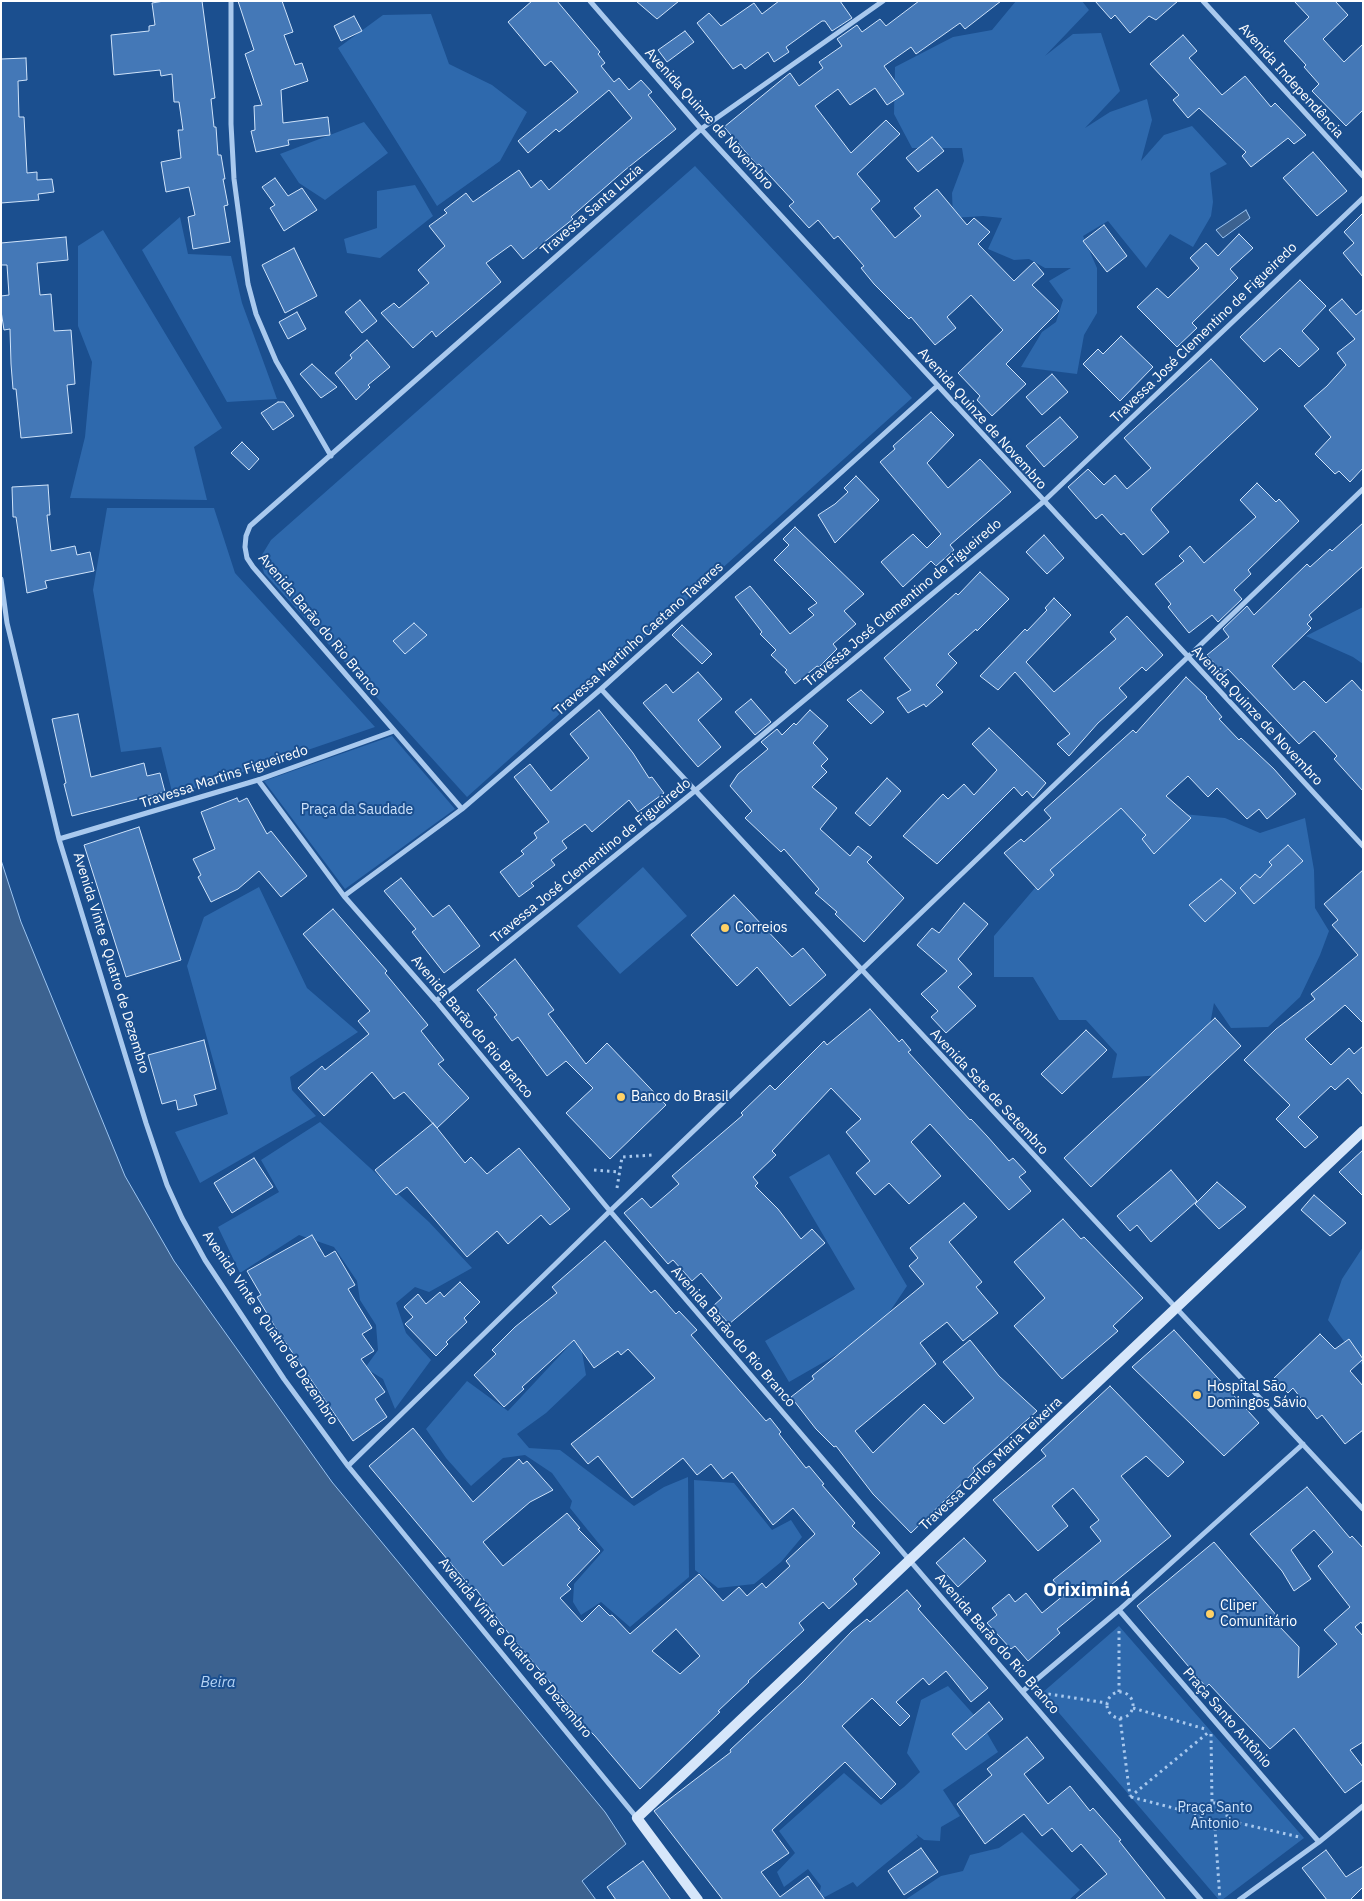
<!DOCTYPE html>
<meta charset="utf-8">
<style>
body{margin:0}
#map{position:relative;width:1364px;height:1901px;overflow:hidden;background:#1b4f8f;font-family:"IBM Plex Sans",sans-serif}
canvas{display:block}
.frame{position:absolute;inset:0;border:2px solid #fff;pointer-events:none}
</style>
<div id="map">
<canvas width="1364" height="1901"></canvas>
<div class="frame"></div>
</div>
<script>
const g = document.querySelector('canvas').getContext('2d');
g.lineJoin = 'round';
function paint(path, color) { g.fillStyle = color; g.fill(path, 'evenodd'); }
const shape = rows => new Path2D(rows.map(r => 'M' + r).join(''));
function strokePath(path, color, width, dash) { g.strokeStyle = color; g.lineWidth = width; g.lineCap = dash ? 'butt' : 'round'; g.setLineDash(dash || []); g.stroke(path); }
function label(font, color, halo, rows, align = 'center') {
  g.font = font + ' "IBM Plex Sans",sans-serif'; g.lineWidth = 4; g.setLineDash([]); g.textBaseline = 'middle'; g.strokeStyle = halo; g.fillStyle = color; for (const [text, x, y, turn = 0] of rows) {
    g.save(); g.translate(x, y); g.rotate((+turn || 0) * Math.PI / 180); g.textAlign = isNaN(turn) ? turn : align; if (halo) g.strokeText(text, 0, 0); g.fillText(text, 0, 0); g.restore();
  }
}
paint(shape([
 [1016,1,1082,1,1089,10,1045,56,1073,34,1101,33,1120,91,1085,128,1110,112,1147,99,1152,120,1141,161,1164,135,1192,126,1227,164,1210,173,1213,202,1211,216,1193,247,1170,234,1146,268,1108,221,1083,236,1097,268,1097,313,1084,335,1077,374,1021,367,1042,332,1056,322,1063,300,1049,281,1071,268,1045,268,1029,259,1014,260,988,249,1002,218,983,216,953,218,952,193,964,161,962,148,912,148,894,114,895,67,953,37,992,30],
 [431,14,449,64,492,85,527,112,500,161,437,206,338,48,383,15],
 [364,122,388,153,325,200,299,183,280,154],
 [695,166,912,398,467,797,264,573,260,558,271,540],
 [415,185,433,216,380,258,347,253,344,239,377,228,377,191],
 [180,217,188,254,231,256,242,303,277,399,227,402,142,250],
 [103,230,222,428,194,447,207,500,70,498,85,437,92,362,78,326,78,246],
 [107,508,214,508,235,573,375,727,173,796,161,747,121,752,93,590],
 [1363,607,1363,664,1353,657,1306,636],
 [392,736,455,809,345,889,264,781],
 [1119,808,1225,818,1260,833,1305,818,1314,870,1315,908,1329,931,1320,955,1300,997,1268,1027,1231,1028,1214,1003,1201,1073,1112,1078,1117,1054,1086,1020,1059,1020,1033,977,994,977,994,936,1052,868],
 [643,867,687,916,620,974,577,926],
 [259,887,307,988,358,1032,290,1077,292,1090,316,1116,200,1183,175,1132,228,1114,187,966,204,917],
 [320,1122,429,1222,472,1268,429,1292,415,1287,396,1303,406,1333,431,1360,395,1409,383,1379,365,1368,378,1350,376,1325,360,1300,357,1281,334,1247,299,1235,240,1273,218,1227,279,1192,261,1160],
 [829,1154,907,1286,876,1332,789,1382,765,1341,855,1289,789,1177],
 [1363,1247,1363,1366,1328,1320,1342,1279],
 [579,1335,586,1375,546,1413,517,1434,529,1448,560,1450,634,1506,664,1487,688,1477,689,1577,630,1627,601,1602,581,1615,573,1602,574,1584,604,1550,570,1508,572,1501,552,1473,525,1455,503,1458,471,1486,446,1458,426,1429,467,1381,508,1411],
 [694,1480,734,1483,772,1530,791,1520,802,1537,781,1562,754,1584,718,1588,695,1570],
 [1119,1626,1304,1838,1222,1900,1219,1900,1042,1693],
 [948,1686,974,1715,952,1734,966,1750,987,1733,998,1752,943,1790,960,1816,941,1827,940,1841,924,1840,916,1834,918,1837,857,1887,853,1882,823,1898,819,1895,821,1886,808,1869,784,1887,777,1872,795,1853,779,1831,844,1773,881,1805,904,1787,920,1772,907,1753,921,1700],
 [1022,1832,1080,1890,1069,1900,905,1900,941,1876,963,1871,970,1855,999,1848]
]), '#2e69ad');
const water = shape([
 [1246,210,1250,218,1223,238,1216,230,1246,210],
 [1,860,21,922,125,1176,174,1261,332,1482,605,1812,626,1844,582,1881,596,1900,1,1900,1,860]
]);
paint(water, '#3c6290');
strokePath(water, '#9cc4f0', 1);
const building = shape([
 [164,1,202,1,215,98,211,99,214,127,216,127,218,155,221,155,225,179,223,179,228,205,224,206,230,242,193,249,188,217,195,215,189,187,166,192,161,162,181,158,178,130,183,130,179,102,174,102,172,74,161,76,160,70,114,75,111,35,149,31,149,26,155,25,152,3,164,1],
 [238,1,282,1,293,32,284,35,295,65,302,63,308,81,281,90,283,123,328,117,330,135,288,140,289,145,256,152,251,131,255,130,254,106,262,105,245,54,254,50,238,1],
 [532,1,557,1,600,52,598,54,605,63,601,66,614,82,619,78,629,90,641,80,652,92,648,95,676,129,625,170,571,217,573,219,523,259,511,245,486,263,501,282,436,337,432,331,413,348,381,313,394,303,399,308,429,283,418,270,445,246,429,226,447,213,444,210,466,193,473,202,519,170,531,188,541,180,549,190,632,118,609,90,559,132,556,129,528,153,518,141,578,92,551,61,545,66,508,22,532,1],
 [636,1,679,1,657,19,636,1],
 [779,1,840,1,852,18,832,31,825,21,822,21,786,47,789,52,774,62,768,52,745,69,741,64,733,69,697,23,709,13,721,26,754,3,762,14,779,1],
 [919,1,1001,1,965,29,960,23,916,54,911,47,884,66,904,94,887,105,875,88,850,105,838,89,815,106,851,153,886,120,900,134,857,174,880,201,871,209,895,238,921,216,914,208,937,189,967,225,974,218,990,232,978,244,1014,281,1034,262,1044,274,1032,285,1059,311,1006,364,1026,384,992,416,977,400,980,396,958,373,1003,330,971,295,947,317,956,328,935,345,911,317,909,319,874,284,861,268,864,266,838,236,834,239,818,220,809,228,789,206,794,202,759,164,757,165,724,127,790,73,799,86,823,68,819,62,842,46,837,39,857,25,862,32,880,19,886,26,919,1],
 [1095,1,1178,1,1156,20,1149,16,1130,33,1115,15,1111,19,1095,1],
 [1294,1,1335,1,1348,15,1323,39,1344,62,1363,44,1363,110,1346,126,1312,91,1319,84,1304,67,1306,65,1284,41,1309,17,1294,1],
 [354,16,362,31,341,41,334,26,354,16],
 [685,31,694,42,667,62,658,50,685,31],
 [1183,35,1197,51,1189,58,1222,95,1245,76,1271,107,1275,103,1306,135,1294,144,1288,138,1251,167,1242,156,1246,152,1199,108,1188,118,1173,100,1179,95,1150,64,1183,35],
 [26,58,27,80,18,81,19,117,24,117,27,173,37,172,37,180,52,179,54,192,38,194,39,200,1,203,1,59,26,58],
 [932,137,944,151,918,172,906,158,932,137],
 [1313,152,1347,191,1317,216,1283,178,1313,152],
 [275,178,288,196,302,188,317,210,284,231,270,208,275,205,262,187,275,178],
 [1363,213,1363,277,1343,253,1354,243,1344,232,1363,213],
 [1104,225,1127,256,1107,272,1083,241,1104,225],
 [1239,234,1253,248,1230,269,1238,278,1192,323,1197,328,1177,347,1137,307,1157,288,1168,298,1199,268,1190,258,1206,243,1218,256,1239,234],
 [66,237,68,260,37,263,40,295,51,294,54,331,71,330,75,384,67,385,72,433,21,438,16,389,13,389,11,364,10,329,4,330,1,311,1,296,9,295,7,265,1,265,1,243,66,237],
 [294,248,317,296,285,313,262,265,294,248],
 [1300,280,1326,306,1302,331,1319,349,1299,367,1280,348,1264,362,1240,337,1300,280],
 [1342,299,1356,315,1363,309,1363,468,1350,482,1339,471,1335,474,1315,454,1331,437,1304,406,1327,386,1346,365,1337,353,1355,339,1329,310,1342,299],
 [360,300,377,321,362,333,345,312,360,300],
 [297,312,306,329,288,339,279,322,297,312],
 [1121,336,1153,367,1120,401,1083,364,1098,349,1103,354,1121,336],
 [367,340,390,367,368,385,370,387,356,400,335,373,352,358,350,355,367,340],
 [1211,359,1258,409,1152,508,1151,510,1169,532,1143,555,1124,533,1121,535,1102,514,1096,519,1068,487,1088,469,1104,485,1115,475,1127,489,1151,468,1124,438,1211,359],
 [312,364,337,387,321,398,300,374,312,364],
 [1052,374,1068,392,1042,415,1026,397,1052,374],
 [278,402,284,402,294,416,273,430,261,413,278,402],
 [931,412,954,435,927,463,948,488,980,459,1011,492,950,545,954,550,936,566,931,561,903,587,881,562,913,534,927,548,941,534,880,462,895,449,893,446,931,412],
 [1060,417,1078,437,1044,467,1026,446,1060,417],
 [242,442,259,459,249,470,231,453,242,442],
 [856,476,879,500,835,543,818,515,835,504,848,492,844,488,856,476],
 [1257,483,1276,502,1279,499,1299,521,1248,570,1251,574,1234,590,1242,599,1218,622,1212,615,1189,633,1168,607,1171,604,1155,584,1184,561,1179,556,1190,546,1204,563,1256,517,1240,500,1257,483],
 [48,485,50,515,47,515,51,551,75,546,77,555,90,552,94,571,45,581,47,588,27,593,16,517,13,517,12,487,48,485],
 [1363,523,1363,566,1309,615,1312,619,1307,624,1311,628,1272,666,1294,690,1304,681,1326,703,1352,680,1363,692,1363,791,1334,759,1337,756,1314,731,1299,744,1228,669,1223,673,1207,655,1229,637,1223,629,1247,606,1254,615,1307,564,1310,567,1330,549,1332,551,1363,523],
 [795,527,864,594,844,611,856,624,833,644,837,649,819,667,817,666,795,684,785,672,787,670,771,655,776,650,760,634,762,632,735,597,750,586,790,634,814,615,808,609,817,603,774,560,789,545,783,539,795,527],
 [1044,535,1064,558,1047,574,1026,552,1044,535],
 [980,572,1009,599,977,631,976,629,948,654,957,663,936,685,943,692,926,707,924,704,908,713,897,698,911,690,884,658,956,593,958,595,980,572],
 [1054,598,1071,615,1026,662,1054,692,1116,639,1110,632,1127,616,1163,655,1146,671,1142,667,1119,688,1127,697,1098,723,1069,756,1057,744,1070,734,1015,672,998,690,980,676,1025,629,1027,631,1047,610,1045,608,1054,598],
 [414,623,427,635,405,654,393,641,414,623],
 [682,625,712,654,702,664,672,635,682,625],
 [698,672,722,699,698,720,721,747,698,767,643,703,666,684,673,693,698,672],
 [1186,677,1207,697,1206,698,1222,717,1219,719,1239,740,1241,738,1274,769,1296,794,1267,819,1259,809,1247,819,1217,788,1208,797,1188,776,1166,796,1191,818,1154,854,1142,839,1146,835,1121,808,1050,870,1054,875,1038,890,1004,853,1021,839,1024,842,1051,818,1044,810,1133,730,1136,733,1186,677],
 [861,690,884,712,871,724,847,700,861,690],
 [751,699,771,722,755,735,735,712,751,699],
 [599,710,633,753,649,778,652,777,664,793,638,812,629,800,592,832,585,824,562,841,567,848,551,860,555,865,531,883,534,886,519,897,500,872,524,854,521,851,537,838,534,833,549,822,514,777,530,764,551,791,589,758,570,734,599,710],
 [810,710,828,726,813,743,828,759,821,766,827,772,812,787,837,808,820,829,850,856,858,846,872,857,867,862,904,898,864,942,835,914,837,912,815,893,819,889,784,849,781,852,745,818,752,811,730,786,738,774,768,749,761,742,777,729,782,735,794,723,796,725,810,710],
 [78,714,91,777,144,763,147,776,160,773,165,792,72,816,64,784,66,783,52,719,78,714],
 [989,728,1046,783,1033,798,1027,791,1022,796,1014,787,937,864,903,836,943,794,948,799,964,784,974,795,997,770,972,744,989,728],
 [887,778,901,791,870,826,855,813,887,778],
 [237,798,239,802,247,798,267,834,271,831,307,876,281,897,259,871,238,889,211,902,198,877,201,875,193,859,215,849,201,812,237,798],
 [139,827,181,960,126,977,84,845,139,827],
 [1288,845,1303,861,1254,904,1240,888,1255,874,1260,878,1272,865,1269,862,1288,845],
 [1363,870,1363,1023,1345,1005,1305,1039,1331,1065,1349,1048,1354,1054,1363,1046,1363,1095,1348,1078,1335,1090,1331,1086,1298,1117,1318,1137,1305,1148,1276,1119,1290,1105,1244,1060,1276,1029,1315,999,1311,994,1358,955,1332,925,1338,920,1324,904,1363,870],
 [401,878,433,917,449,905,480,946,444,973,412,932,416,929,384,891,401,878],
 [1221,879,1236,893,1205,922,1189,905,1221,879],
 [734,895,792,957,803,948,826,975,790,1006,757,967,737,986,691,935,734,895],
 [964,903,988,924,958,959,972,974,958,987,976,1006,946,1033,931,1017,938,1011,921,994,947,971,917,945,932,928,939,933,964,903],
 [333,909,387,971,385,973,428,1025,421,1031,444,1060,438,1064,469,1098,437,1128,404,1092,394,1099,372,1072,324,1116,298,1088,322,1066,325,1070,369,1034,358,1021,370,1011,303,934,333,909],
 [515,959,554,1010,548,1014,586,1064,607,1043,666,1105,610,1159,566,1113,593,1088,566,1061,547,1076,518,1037,512,1041,494,1017,497,1015,477,990,515,959],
 [870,1009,899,1042,902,1039,911,1050,908,1052,970,1120,971,1119,987,1136,1009,1161,1013,1158,1026,1172,1019,1177,1031,1191,1009,1210,930,1124,911,1142,941,1176,909,1204,889,1183,875,1195,856,1173,870,1161,846,1132,861,1119,831,1088,772,1151,776,1155,753,1177,758,1183,755,1186,778,1209,801,1239,812,1229,825,1243,729,1324,713,1306,722,1298,701,1273,692,1281,673,1260,668,1264,624,1213,642,1198,651,1208,679,1184,672,1176,743,1115,741,1113,770,1085,775,1090,824,1041,827,1045,870,1009],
 [1215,1018,1241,1046,1091,1187,1064,1158,1215,1018],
 [1086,1030,1107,1050,1062,1094,1041,1074,1086,1030],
 [204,1040,216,1089,194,1095,197,1105,178,1110,176,1100,162,1104,148,1055,204,1040],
 [433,1123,465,1163,471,1157,487,1174,519,1148,570,1209,550,1225,541,1215,508,1244,497,1231,467,1257,407,1187,396,1195,375,1170,433,1123],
 [1363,1150,1363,1196,1339,1172,1363,1150],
 [254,1158,273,1187,232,1213,214,1183,254,1158],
 [1171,1170,1197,1201,1151,1242,1137,1225,1130,1231,1117,1216,1171,1170],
 [1217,1182,1246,1207,1219,1229,1195,1204,1217,1182],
 [1314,1195,1346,1223,1330,1236,1301,1210,1314,1195],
 [964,1203,977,1217,949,1242,982,1282,976,1287,998,1313,963,1341,947,1322,920,1343,936,1364,855,1431,873,1453,924,1404,944,1424,974,1398,943,1362,970,1340,999,1376,1037,1411,973,1468,975,1471,911,1533,873,1494,836,1446,834,1447,816,1429,791,1397,814,1379,812,1376,924,1284,909,1266,918,1258,910,1248,964,1203],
 [1063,1219,1081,1239,1084,1237,1143,1298,1113,1326,1118,1331,1062,1379,1014,1326,1045,1298,1014,1262,1063,1219],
 [312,1235,325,1257,335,1251,355,1285,348,1289,372,1328,362,1334,374,1351,361,1359,385,1392,375,1399,387,1417,353,1441,277,1330,257,1297,261,1295,247,1271,312,1235],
 [605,1241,651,1293,655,1290,676,1314,679,1311,697,1330,691,1335,766,1421,770,1418,781,1432,779,1434,806,1468,809,1466,824,1484,822,1485,855,1523,852,1526,880,1553,853,1579,857,1584,829,1609,823,1602,799,1623,804,1630,748,1681,749,1682,718,1711,720,1712,640,1789,595,1736,574,1715,576,1713,501,1624,476,1589,474,1591,369,1466,413,1428,473,1502,519,1459,523,1464,527,1461,553,1490,530,1502,483,1542,503,1566,567,1513,580,1528,578,1529,600,1551,567,1585,571,1589,560,1598,582,1622,599,1605,610,1616,612,1615,630,1634,699,1574,723,1601,739,1587,747,1596,762,1583,766,1588,790,1566,786,1561,815,1534,793,1508,773,1525,732,1472,723,1479,711,1464,697,1475,683,1458,632,1498,598,1456,588,1464,571,1444,655,1378,628,1349,621,1355,618,1351,594,1368,574,1340,522,1387,524,1389,504,1407,474,1375,496,1354,492,1350,515,1327,557,1293,552,1287,605,1241],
 [676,1629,700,1656,680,1674,652,1651,676,1629],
 [460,1282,480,1302,464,1318,467,1322,446,1342,448,1344,436,1356,405,1324,413,1317,404,1307,418,1294,426,1304,440,1292,444,1297,460,1282],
 [1174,1330,1259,1423,1224,1456,1132,1367,1174,1330],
 [1320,1334,1335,1349,1349,1339,1363,1359,1350,1371,1363,1386,1363,1430,1345,1444,1322,1415,1317,1419,1293,1388,1288,1393,1274,1378,1320,1334],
 [1110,1386,1184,1462,1168,1477,1146,1456,1121,1476,1171,1536,1057,1629,1060,1633,1028,1661,1015,1646,1011,1649,987,1623,997,1615,992,1608,1009,1594,1015,1602,1026,1593,1042,1613,1064,1595,1053,1580,1101,1541,1090,1527,1099,1520,1073,1488,1052,1506,1068,1526,1038,1551,993,1500,1046,1456,1041,1450,1110,1386],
 [1307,1487,1350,1538,1352,1536,1363,1548,1363,1625,1361,1622,1355,1627,1363,1636,1363,1742,1350,1750,1363,1767,1363,1780,1345,1793,1294,1728,1270,1749,1209,1684,1206,1687,1137,1606,1214,1542,1283,1623,1279,1626,1299,1647,1298,1678,1337,1644,1324,1630,1350,1607,1318,1566,1333,1552,1314,1530,1291,1550,1311,1579,1294,1591,1282,1571,1250,1534,1307,1487],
 [964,1538,986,1561,958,1587,936,1563,964,1538],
 [907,1590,921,1606,918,1609,988,1688,971,1702,946,1671,929,1685,923,1678,896,1702,910,1716,900,1726,872,1698,842,1726,896,1784,881,1799,845,1762,772,1830,789,1853,761,1872,780,1897,808,1876,825,1900,723,1900,654,1811,731,1752,730,1750,802,1683,852,1631,867,1619,870,1622,907,1590],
 [989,1702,1003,1719,966,1750,952,1734,989,1702],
 [1027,1737,1044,1758,1024,1774,1048,1804,1070,1786,1090,1811,1093,1808,1121,1840,1119,1841,1166,1900,1075,1900,1107,1874,1081,1844,1072,1852,1052,1828,1042,1836,1024,1814,985,1844,957,1804,992,1775,987,1769,1027,1737],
 [921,1848,938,1872,904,1895,888,1871,921,1848],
 [1326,1850,1346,1877,1363,1866,1363,1887,1350,1900,1327,1900,1302,1868,1326,1850],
 [643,1861,671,1900,616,1900,607,1887,643,1861]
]);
paint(building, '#4478b7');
strokePath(building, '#cfe3fa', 1);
strokePath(shape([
 [594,1170,620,1172],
 [617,1188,622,1157,652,1155],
 '1107 1705a13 13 0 1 1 26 0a13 13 0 1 1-26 0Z',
 [1119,1692,1119,1629],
 [1042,1693,1107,1703],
 [1133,1708,1205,1729],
 [1120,1718,1130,1796],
 [1211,1734,1212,1803],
 [1130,1797,1210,1731],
 [1131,1797,1201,1815],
 '1201 1816a13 13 0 1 1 26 0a13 13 0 1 1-26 0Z',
 [1226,1820,1299,1837],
 [1215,1828,1220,1900]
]), '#a9c9ee', 3, [2.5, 4]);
strokePath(shape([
 [231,1,231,124,234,179,248,284,256,314,276,361,331,456],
 [590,1,701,129,1363,846],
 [1203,1,1363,176],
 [1,579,7,623,59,839,146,1123,167,1185,182,1218,205,1260,284,1379,348,1466,637,1818],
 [601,689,1363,1509],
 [258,780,344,896,436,1001,610,1211,1201,1900],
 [462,809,253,567,247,558,245,547,246,536,250,526,701,129,883,1],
 [59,839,258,780,394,731],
 [344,896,462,809,601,689,937,386],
 [436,1001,696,790,1043,502,1363,198],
 [348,1466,610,1211,1363,489],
 [1119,1610,1319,1842],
 [1023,1691,1119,1610,1303,1444],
 [1239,1900,1319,1842,1363,1806]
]), '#a9c9ee', 5);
strokePath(shape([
 [698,1900,637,1818,1363,1131]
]), '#d6e6fa', 10);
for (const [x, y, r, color] of [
 [725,928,5,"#ffd166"],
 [621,1097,5,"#ffd166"],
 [1197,1395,5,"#ffd166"],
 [1210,1614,5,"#ffd166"]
]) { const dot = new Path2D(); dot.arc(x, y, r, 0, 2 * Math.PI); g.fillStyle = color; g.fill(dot); strokePath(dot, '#1b4f8f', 2); }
label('14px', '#fff', '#1b4f8f', [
 ["Avenida Independência",1291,81,48],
 ["Avenida Quinze de Novembro",709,119,48],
 ["Travessa Santa Luzia",592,210,-41],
 ["Travessa José Clementino de Figueiredo",1204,333,-44],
 ["Avenida Quinze de Novembro",982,419,48],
 ["Travessa José Clementino de Figueiredo",903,603,-40],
 ["Avenida Barão do Rio Branco",319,625,50],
 ["Travessa Martinho Caetano Tavares",639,639,-42],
 ["Avenida Quinze de Novembro",1257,716,47],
 ["Travessa Martins Figueiredo",224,777,-18],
 ["Travessa José Clementino de Figueiredo",591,861,-39],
 ["Avenida Vinte e Quatro de Dezembro",111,963,73],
 ["Avenida Barão do Rio Branco",472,1027,50],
 ["Avenida Sete de Setembro",989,1092,47],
 ["Avenida Vinte e Quatro de Dezembro",270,1328,56],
 ["Avenida Barão do Rio Branco",733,1337,49],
 ["Travessa Carlos Maria Teixeira",991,1464,-43],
 ["Avenida Barão do Rio Branco",997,1644,49],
 ["Avenida Vinte e Quatro de Dezembro",515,1648,50],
 ["Praça Santo Antônio",1227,1718,49]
]);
label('14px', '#cfe3fa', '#1b4f8f', [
 ["Praça da Saudade",357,810],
 ["Praça Santo",1215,1808],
 ["Antonio",1215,1824]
]);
label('14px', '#fff', '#1b4f8f', [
 ["Correios",735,928],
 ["Banco do Brasil",631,1097],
 ["Hospital São",1207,1387],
 ["Domingos Sávio",1207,1403],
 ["Cliper",1220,1606],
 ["Comunitário",1220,1622]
], 'left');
label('italic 15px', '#b5d3f5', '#1b4f8f', [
 ["Beira",218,1683]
]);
label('bold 19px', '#fff', '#1b4f8f', [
 ["Oriximiná",1087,1591]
]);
</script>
